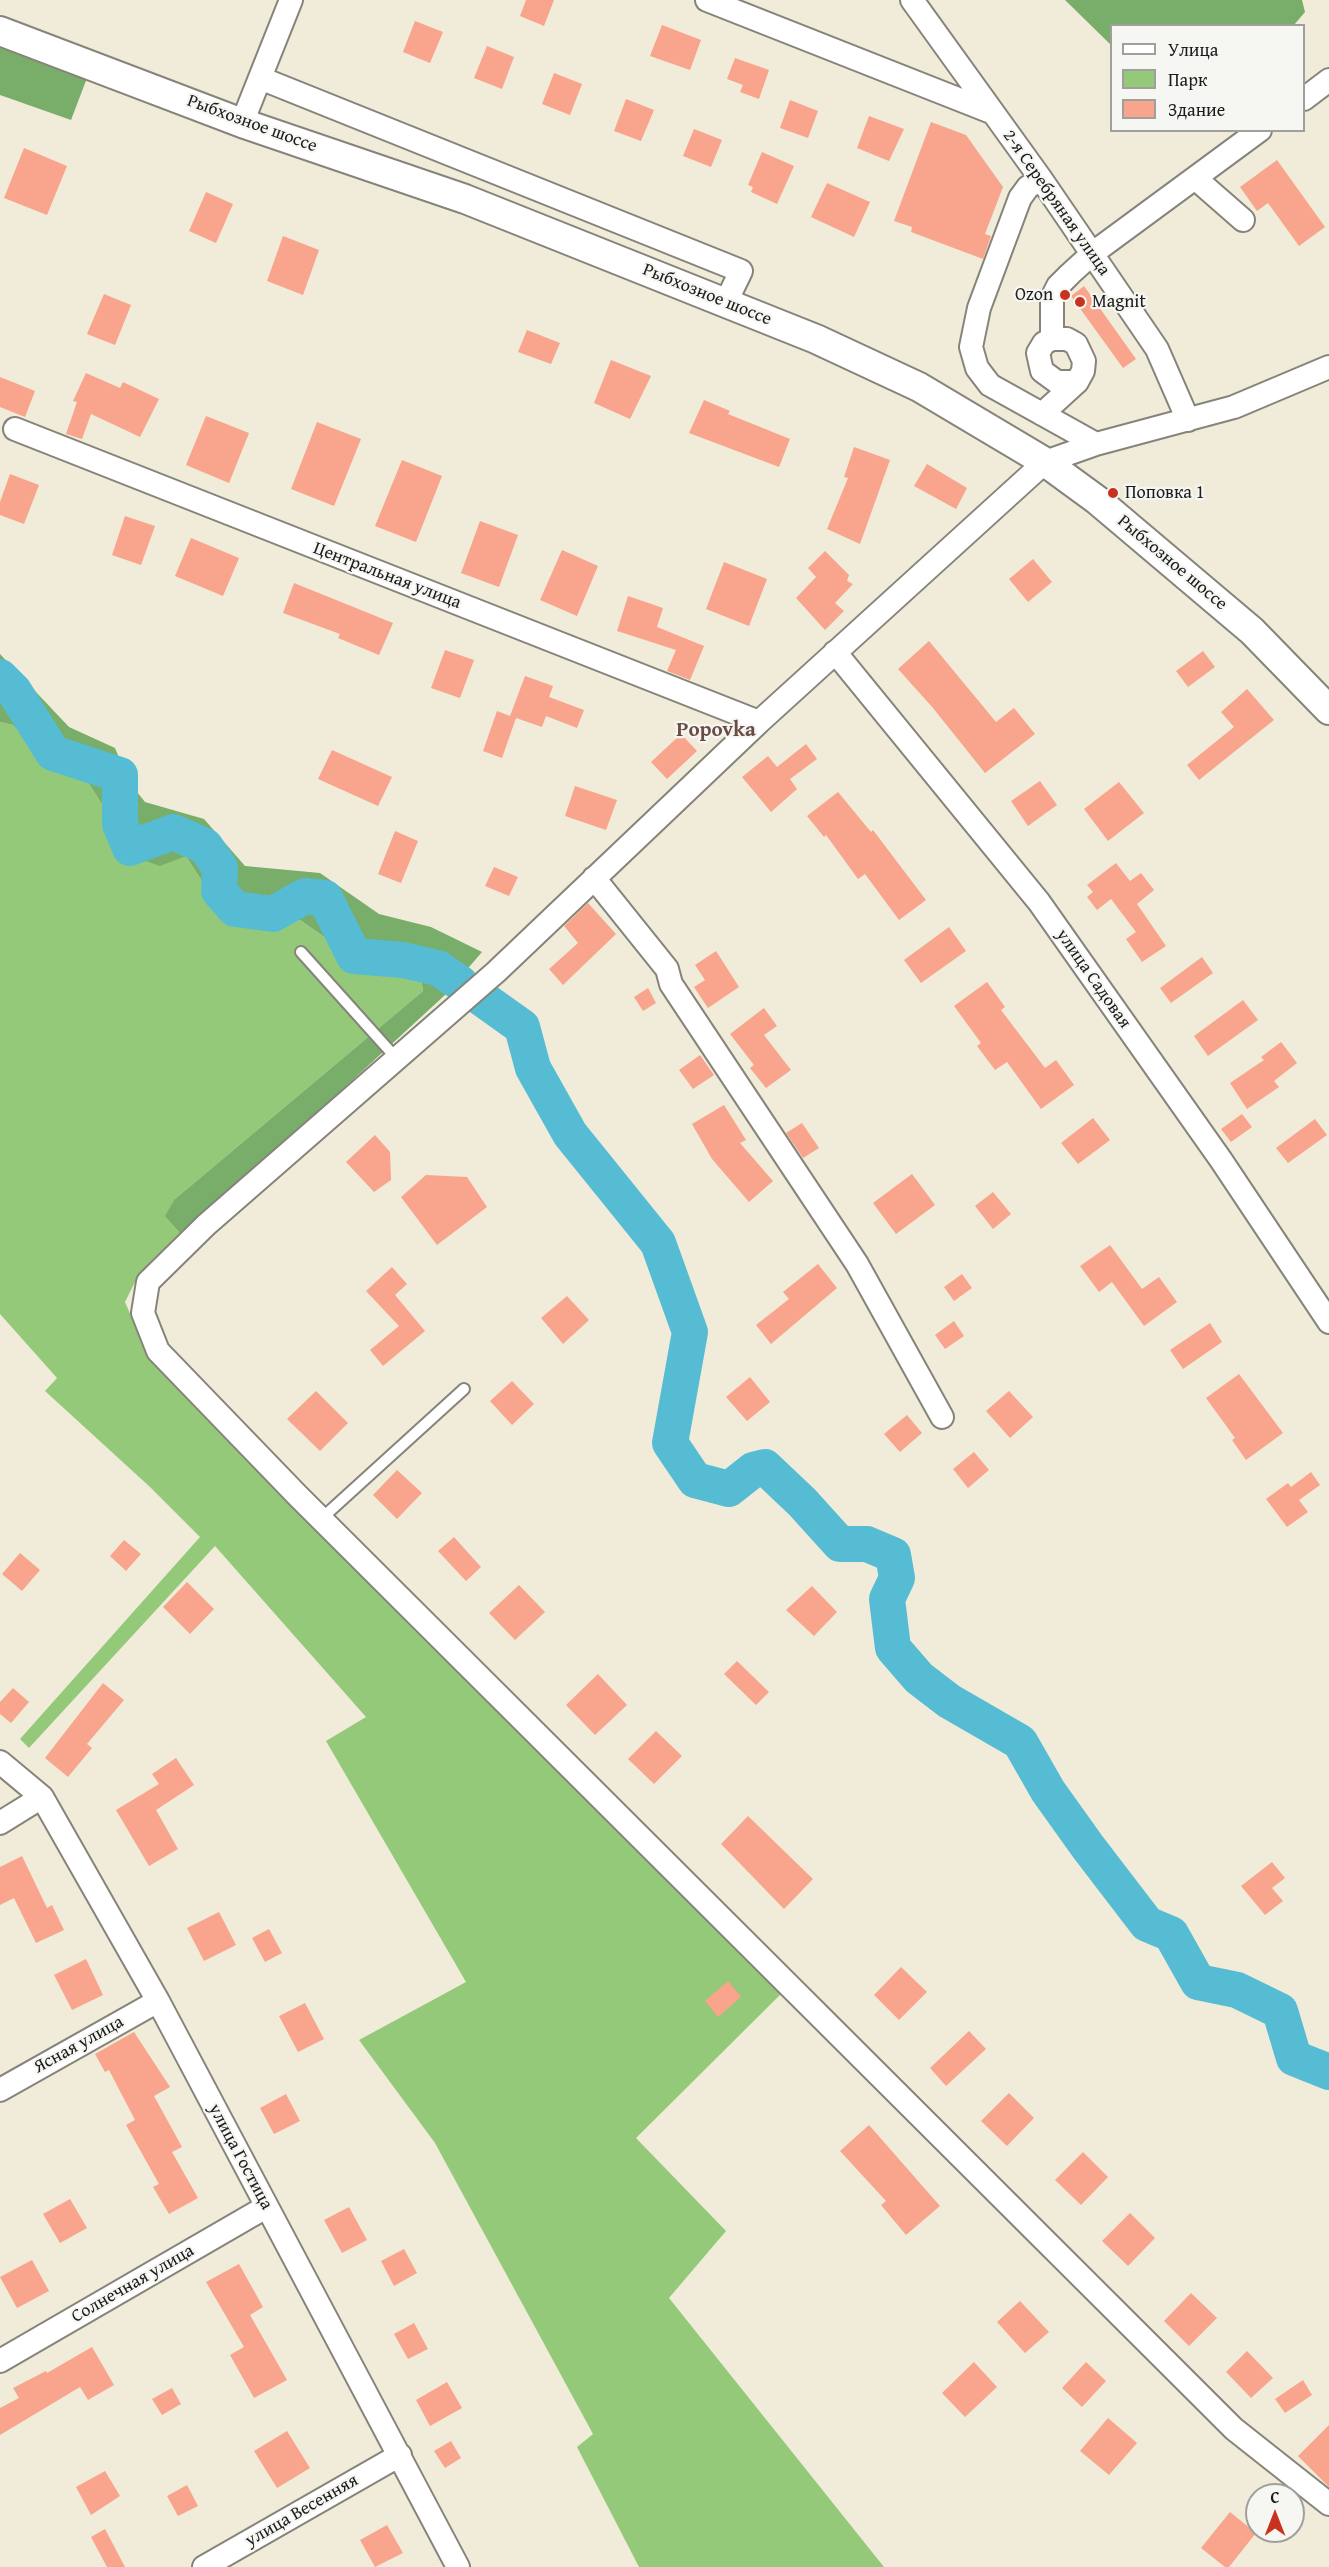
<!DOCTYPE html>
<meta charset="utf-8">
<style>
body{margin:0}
#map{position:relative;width:1329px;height:2567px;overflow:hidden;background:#f0ecd9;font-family:"Gentium Book Plus",serif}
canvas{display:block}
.legend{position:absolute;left:1110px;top:24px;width:195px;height:108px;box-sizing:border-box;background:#f6f6f2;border:2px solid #9f9f9c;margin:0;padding:8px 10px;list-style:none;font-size:18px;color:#1c1c1c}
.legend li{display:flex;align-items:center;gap:12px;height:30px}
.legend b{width:30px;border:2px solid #9f9f9c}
.north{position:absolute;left:1245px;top:2483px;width:60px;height:60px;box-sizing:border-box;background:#f6f6f2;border:2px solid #9f9f9c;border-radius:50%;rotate:0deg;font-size:16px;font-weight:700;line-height:24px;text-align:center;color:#1c1c1c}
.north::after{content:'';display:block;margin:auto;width:21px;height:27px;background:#c8321e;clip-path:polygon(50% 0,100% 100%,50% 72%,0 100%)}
</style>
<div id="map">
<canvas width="1329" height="2567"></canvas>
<ul class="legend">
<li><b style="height:8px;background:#fff"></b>Улица</li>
<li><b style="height:16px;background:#95c97a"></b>Парк</li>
<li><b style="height:16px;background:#f9a48c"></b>Здание</li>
</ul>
<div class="north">С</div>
</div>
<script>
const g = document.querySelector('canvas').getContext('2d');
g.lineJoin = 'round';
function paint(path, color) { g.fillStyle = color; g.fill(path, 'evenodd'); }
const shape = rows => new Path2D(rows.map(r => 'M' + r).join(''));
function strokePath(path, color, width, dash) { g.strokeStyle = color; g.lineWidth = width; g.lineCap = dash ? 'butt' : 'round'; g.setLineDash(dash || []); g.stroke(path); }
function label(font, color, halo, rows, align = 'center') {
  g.font = font + ' "Gentium Book Plus",serif'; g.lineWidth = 4.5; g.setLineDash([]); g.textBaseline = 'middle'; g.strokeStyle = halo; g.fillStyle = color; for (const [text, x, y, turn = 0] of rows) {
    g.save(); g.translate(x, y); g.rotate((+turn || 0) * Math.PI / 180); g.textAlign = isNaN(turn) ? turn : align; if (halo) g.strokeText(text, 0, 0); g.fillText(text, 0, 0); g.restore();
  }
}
paint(shape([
 [0,722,13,725,43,759,88,782,108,814,118,851,186,856,219,908,261,925,300,920,330,941,350,973,421,978,423,991,175,1199,183,1236,155,1257,138,1276,125,1302,141,1339,167,1375,783,1992,636,2138,726,2231,669,2298,884,2567,639,2567,577,2447,593,2434,435,2143,359,2040,466,1982,326,1741,366,1717,215,1546,29,1748,20,1739,200,1537,150,1487,45,1391,57,1378,0,1314]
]), '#95c97a');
paint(shape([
 [1065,0,1302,0,1305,12,1294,25,1112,26,1111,45],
 [0,46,87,78,71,120,0,95],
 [0,654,69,727,115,748,129,782,145,802,204,819,245,866,320,873,379,914,431,927,482,952,445,995,183,1236,165,1216,175,1199,423,991,421,978,350,973,330,941,300,920,261,925,219,908,186,856,160,866,118,851,108,814,88,782,43,759,13,725,0,722]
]), '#78ad6a');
strokePath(shape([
 [0,677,14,691,53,753,120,775,120,824,130,848,173,832,205,846,220,868,219,891,235,909,273,914,305,896,325,898,354,956,403,960,438,968,460,983],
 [480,997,522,1027,533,1068,570,1134,658,1243,690,1332,670,1443,695,1480,729,1489,753,1470,765,1467,802,1502,840,1544,867,1544,893,1555,897,1578,887,1599,893,1648,919,1678,949,1701,1020,1742,1048,1791,1088,1847,1147,1924,1171,1934,1198,1982,1237,1990,1280,2011,1294,2058,1329,2072]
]), '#56bcd4', 36);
paint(shape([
 [526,0,554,0,544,26,520,16],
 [415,21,443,32,430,63,403,52],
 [662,25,701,40,690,70,650,56],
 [487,46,514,57,502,89,474,78],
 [735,58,769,70,759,99,740,92,743,85,727,79],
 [554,73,582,84,570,115,542,104],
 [626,99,654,110,641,141,614,131],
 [790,100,818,111,808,138,780,128],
 [869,116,904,129,889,161,857,148],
 [931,122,966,135,1003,187,985,234,991,236,983,259,911,232,912,227,894,221],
 [694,129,722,140,711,167,683,156],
 [24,148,67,166,47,215,4,198],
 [762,152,794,166,777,204,751,192,753,187,748,185],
 [1277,160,1325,227,1299,246,1268,203,1257,211,1240,187],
 [827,183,870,202,854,237,811,217],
 [206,192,233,204,216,243,189,231],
 [283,236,319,250,303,295,267,281],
 [1084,286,1136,359,1123,368,1071,296],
 [104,294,131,305,115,345,87,334],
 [527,330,560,343,551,364,518,352],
 [611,360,651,376,630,419,594,403],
 [86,373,120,388,123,382,159,399,140,437,91,414,82,439,66,434,77,402,73,401],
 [0,377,35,391,25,417,0,407],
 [704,400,730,411,728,414,790,439,779,467,689,433],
 [206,416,249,433,229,483,186,465],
 [317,422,361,439,334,506,291,489],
 [854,447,890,460,860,544,827,529,848,478,844,477],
 [402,460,442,476,416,542,375,526],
 [927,464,967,488,956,509,914,486],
 [10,474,39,485,24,524,0,515,0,502],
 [125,516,155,526,141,565,112,555],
 [480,521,518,535,499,587,461,573],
 [191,538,239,558,223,596,175,576],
 [562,550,598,566,577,616,540,600],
 [825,551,849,575,847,581,853,584,835,603,844,611,825,630,796,598,816,577,808,568],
 [1033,559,1052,582,1028,602,1009,579],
 [724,562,767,579,749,626,706,609],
 [294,583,393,623,379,655,338,638,340,634,283,613],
 [628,596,663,608,657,627,704,646,690,680,667,671,676,650,617,631],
 [929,641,996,722,1014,708,1035,734,985,773,933,708,898,669],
 [445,650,474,660,460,698,431,688],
 [1203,651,1215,667,1188,687,1176,671],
 [525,676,553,686,549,697,584,710,577,728,546,716,542,727,516,718,502,758,483,751,497,711,510,716],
 [1247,689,1274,720,1199,780,1187,765,1234,727,1221,712],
 [681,734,697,751,667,779,651,762],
 [806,744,817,759,790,779,797,789,771,812,742,777,768,756,777,767],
 [332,750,392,777,378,806,318,779],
 [1040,781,1057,805,1028,826,1011,801],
 [1119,782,1144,813,1108,841,1084,809],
 [575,786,617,800,606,830,565,816],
 [838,792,871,832,873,830,926,900,899,920,865,874,858,879,826,835,824,837,807,816],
 [395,831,418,841,401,883,378,874],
 [1116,863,1130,881,1141,873,1154,890,1137,904,1166,946,1142,962,1126,939,1136,932,1111,899,1097,910,1087,897,1093,892,1087,885],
 [494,867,518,877,509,896,485,886],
 [588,903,616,934,563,985,549,969,578,943,564,926],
 [949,927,966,951,921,983,904,960],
 [716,951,739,987,708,1008,694,987,705,980,695,965],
 [1202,957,1213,973,1171,1003,1160,988],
 [987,982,1005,1007,1001,1010,1045,1068,1056,1060,1074,1085,1041,1109,1007,1062,995,1070,977,1046,981,1043,954,1006],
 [648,988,656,1003,643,1011,634,997],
 [1243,1000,1258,1020,1208,1056,1194,1036],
 [764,1008,777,1026,764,1035,791,1070,766,1088,750,1068,754,1065,730,1034],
 [1281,1042,1297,1063,1274,1081,1279,1087,1247,1109,1230,1083,1264,1060,1261,1057],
 [700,1055,714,1075,693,1089,679,1070],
 [724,1105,746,1140,740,1143,773,1181,749,1202,712,1159,692,1124],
 [1242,1114,1252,1127,1231,1142,1221,1129],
 [1093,1118,1110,1140,1078,1164,1061,1143],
 [1315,1119,1327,1135,1288,1163,1276,1148],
 [802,1123,819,1148,803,1158,786,1133],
 [375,1135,390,1152,391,1180,374,1192,346,1162],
 [912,1174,935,1205,896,1234,873,1203],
 [426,1175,467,1177,487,1207,437,1245,401,1197],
 [993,1192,1011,1214,993,1229,975,1206],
 [1110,1245,1142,1289,1159,1277,1177,1302,1144,1326,1112,1282,1099,1292,1080,1266],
 [818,1264,837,1288,771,1344,756,1325,789,1299,783,1292],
 [392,1267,407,1284,395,1295,425,1331,383,1366,370,1350,399,1326,366,1291],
 [962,1274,972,1288,954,1301,944,1287],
 [567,1296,589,1320,563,1344,541,1318],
 [954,1321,964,1336,945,1349,935,1335],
 [1210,1323,1222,1342,1183,1369,1170,1350],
 [1239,1374,1283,1433,1246,1460,1232,1440,1235,1438,1206,1398],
 [750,1377,770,1402,747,1421,726,1397],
 [512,1381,534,1404,512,1425,490,1401],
 [316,1391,348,1423,320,1451,287,1419],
 [1009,1391,1033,1417,1010,1438,986,1411],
 [907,1415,922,1433,900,1452,884,1434],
 [974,1452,989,1470,968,1488,953,1469],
 [397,1470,422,1493,397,1519,373,1495],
 [1311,1472,1320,1485,1299,1500,1308,1512,1287,1527,1266,1499,1288,1483,1291,1487],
 [454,1537,481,1567,466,1581,438,1551],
 [124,1540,141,1554,126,1571,110,1556],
 [20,1553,40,1570,22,1591,2,1574],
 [187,1582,214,1609,190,1634,163,1607],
 [519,1585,545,1612,515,1640,489,1613],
 [812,1586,837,1612,814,1636,786,1610],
 [737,1661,769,1692,756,1705,724,1674],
 [598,1674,627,1705,595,1735,566,1705],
 [103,1683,124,1700,87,1744,92,1748,68,1777,45,1758],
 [13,1688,29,1702,11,1723,0,1714,0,1702],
 [656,1731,682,1756,654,1784,628,1759],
 [176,1758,194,1785,156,1810,178,1849,149,1866,116,1810,159,1784,152,1774],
 [748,1816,813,1879,784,1909,721,1844],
 [22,1856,47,1908,52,1905,64,1930,36,1943,14,1898,0,1905,0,1867],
 [1272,1862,1285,1878,1272,1888,1283,1901,1265,1915,1241,1886],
 [219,1912,236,1945,204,1961,187,1928],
 [269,1929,282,1953,265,1962,252,1938],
 [86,1959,103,1995,72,2010,54,1975],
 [901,1967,927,1992,899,2020,874,1995],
 [728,1981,741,1997,718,2017,705,2001],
 [305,2003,324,2039,298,2052,279,2016],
 [969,2031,986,2049,946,2086,930,2068],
 [134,2032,170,2087,154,2096,182,2147,172,2152,198,2198,169,2214,153,2187,159,2184,126,2125,135,2120,109,2070,105,2072,95,2054],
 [1009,2093,1034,2118,1007,2146,981,2121],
 [286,2094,300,2121,274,2134,260,2108],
 [869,2125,940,2206,906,2235,881,2205,886,2201,840,2151],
 [1083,2152,1108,2177,1081,2205,1055,2180],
 [70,2199,87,2228,60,2243,43,2214],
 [349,2207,367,2240,342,2253,324,2220],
 [1130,2213,1155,2238,1128,2266,1102,2241],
 [404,2249,417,2273,394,2286,381,2261],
 [32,2260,49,2291,17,2308,0,2277],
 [239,2264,263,2307,250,2315,287,2380,254,2398,230,2355,244,2347,206,2282],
 [1191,2293,1217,2318,1189,2346,1164,2321],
 [1020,2301,1049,2332,1025,2353,997,2322],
 [414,2323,428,2349,408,2359,394,2334],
 [92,2347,114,2385,88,2400,80,2387,0,2435,0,2408,19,2398,13,2388,46,2371,47,2373],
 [1247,2351,1273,2378,1251,2398,1226,2372],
 [974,2362,997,2387,965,2417,942,2393],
 [1086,2362,1106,2381,1082,2407,1062,2388],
 [1303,2380,1312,2395,1285,2413,1275,2399],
 [447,2382,462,2408,430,2426,416,2400],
 [172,2388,181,2404,162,2415,152,2399],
 [1108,2418,1137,2443,1109,2475,1080,2451],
 [1329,2425,1329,2487,1298,2456],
 [287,2431,310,2468,277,2488,254,2451],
 [451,2441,461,2458,445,2468,434,2451],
 [105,2471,120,2496,91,2515,76,2487],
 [187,2485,198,2506,178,2516,167,2496],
 [1230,2512,1256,2533,1229,2567,1225,2567,1201,2548],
 [387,2525,403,2553,375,2567,360,2540],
 [105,2529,125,2567,107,2567,91,2537]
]), '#f9a48c');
const service = shape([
 [301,952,397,1059],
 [321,1519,464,1389]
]);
const minor = shape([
 [707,0,991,112],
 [912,0,1041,179,1157,349,1188,420],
 [260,78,741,271,726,302],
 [1304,99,1329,80],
 [242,123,291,0],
 [1195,178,1243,220],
 [1041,179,1028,187,1020,198,979,308,971,347,977,368,990,385,1096,444],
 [1052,339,1052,298,1058,286,1070,274,1093,253,1260,130],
 [1329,367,1234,407,1096,444,1045,462,759,722,496,972,206,1225,148,1282,143,1313,158,1351,298,1496,1234,2429,1329,2504],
 [1042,414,1077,382,1083,371,1084,361,1076,344,1067,339,1052,339,1044,343,1038,353,1042,371,1057,382,1077,382],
 [15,429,759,722],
 [835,652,1039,902,1221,1160,1329,1322],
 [594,878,667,969,671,984,857,1264,942,1417],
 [0,1762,42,1797,158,2001,458,2567],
 [0,1823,42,1797],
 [0,2090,158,2001],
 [0,2361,266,2207],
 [204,2567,400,2455]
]);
const tertiary = shape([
 [0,31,242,123,465,199,816,339,919,387,1045,462,1097,500,1252,631,1329,710]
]);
strokePath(service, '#86847a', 14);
strokePath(minor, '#86847a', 26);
strokePath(tertiary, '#86847a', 32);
strokePath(service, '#fff', 10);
strokePath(minor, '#fff', 22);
strokePath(tertiary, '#fff', 28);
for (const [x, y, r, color] of [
 [1065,295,6,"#c8321e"],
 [1080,302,6,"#c8321e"],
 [1113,493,6,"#c8321e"]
]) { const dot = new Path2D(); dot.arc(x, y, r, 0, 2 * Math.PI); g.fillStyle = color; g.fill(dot); strokePath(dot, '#f6f6f2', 2); }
label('18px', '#1c1c1c', '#f6f6f2', [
 ["Рыбхозное шоссе",252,124,20],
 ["2-я Серебряная улица",1056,203,55],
 ["Рыбхозное шоссе",707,295,22],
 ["Рыбхозное шоссе",1172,563,40],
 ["Центральная улица",387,576,21],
 ["улица Садовая",1093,979,55],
 ["Ясная улица",79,2045,-29],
 ["улица Гостица",240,2157,62],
 ["Солнечная улица",133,2284,-30],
 ["улица Весенняя",302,2511,-30]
]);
label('18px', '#1c1c1c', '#f6f6f2', [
 ["Ozon",1053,295,"right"],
 ["Magnit",1092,302],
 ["Поповка 1",1125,493]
], 'left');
label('bold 21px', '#694c43', '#f6f6f2', [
 ["Popovka",716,731]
]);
</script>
